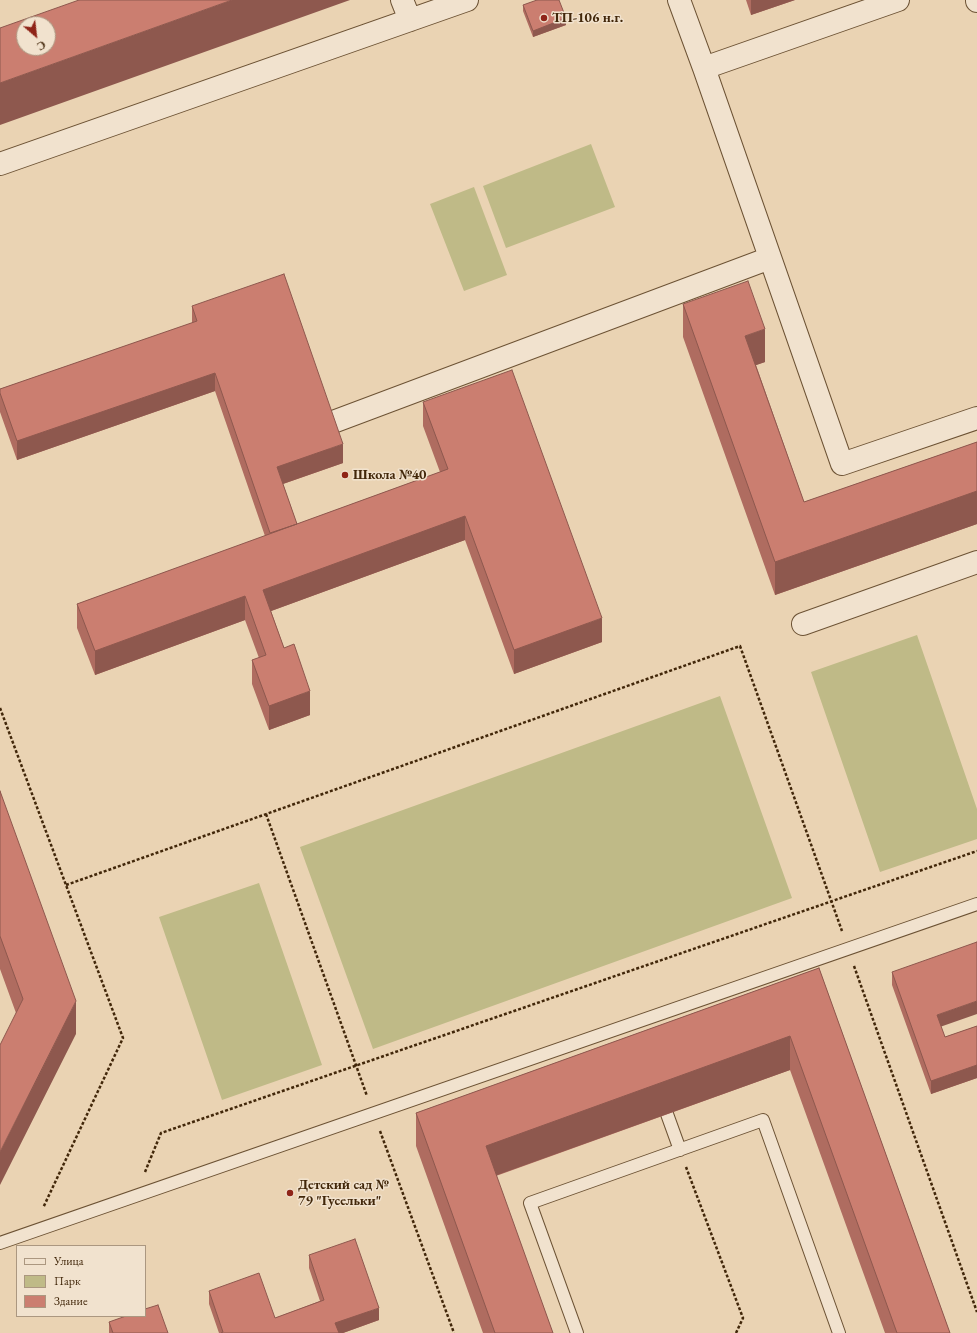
<!DOCTYPE html>
<meta charset="utf-8">
<style>
body{margin:0}
#map{position:relative;width:977px;height:1333px;overflow:hidden;background:#ead3b3;font-family:"EB Garamond",serif}
canvas{display:block}
.legend{position:absolute;left:16px;top:1245px;width:130px;height:72px;box-sizing:border-box;background:#f1e2ce;border:1px solid #ab9780;margin:0;padding:5px 7px;list-style:none;font-size:12px;color:#42270a}
.legend li{display:flex;align-items:center;gap:8px;height:20px}
.legend b{width:20px;border:1px solid #ab9780}
.north{position:absolute;left:16px;top:16px;width:40px;height:40px;box-sizing:border-box;background:#f1e2ce;border:1px solid #ab9780;border-radius:50%;rotate:152deg;font-size:11px;font-weight:700;line-height:16px;text-align:center;color:#42270a}
.north::after{content:'';display:block;margin:auto;width:14px;height:18px;background:#8f2418;clip-path:polygon(50% 0,100% 100%,50% 72%,0 100%)}
</style>
<div id="map">
<canvas width="977" height="1333"></canvas>
<ul class="legend">
<li><b style="height:5px;background:#f1e2ce"></b>Улица</li>
<li><b style="height:11px;background:#bfba87"></b>Парк</li>
<li><b style="height:11px;background:#cb7e70"></b>Здание</li>
</ul>
<div class="north">С</div>
</div>
<script>
const g = document.querySelector('canvas').getContext('2d');
g.lineJoin = 'round';
function paint(path, color) { g.fillStyle = color; g.fill(path, 'evenodd'); }
const shape = rows => new Path2D(rows.map(r => 'M' + r).join(''));
function strokePath(path, color, width, dash) { g.strokeStyle = color; g.lineWidth = width; g.lineCap = dash ? 'butt' : 'round'; g.setLineDash(dash || []); g.stroke(path); }
function label(font, color, halo, rows, align = 'center') {
  g.font = font + ' "EB Garamond",serif'; g.lineWidth = 3; g.setLineDash([]); g.textBaseline = 'middle'; g.strokeStyle = halo; g.fillStyle = color; for (const [text, x, y, turn = 0] of rows) {
    g.save(); g.translate(x, y); g.rotate((+turn || 0) * Math.PI / 180); g.textAlign = isNaN(turn) ? turn : align; if (halo) g.strokeText(text, 0, 0); g.fillText(text, 0, 0); g.restore();
  }
}
paint(shape([
 [591,144,615,207,506,248,483,186],
 [474,187,507,275,464,291,430,204],
 [917,635,977,809,977,839,880,872,811,672],
 [720,696,792,898,373,1049,300,847],
 [259,883,322,1065,222,1100,159,917]
]), '#bfba87');
const lane = shape([
 [667,1114,680,1150],
 [0,1243,977,904],
 [577,1333,530,1203,763,1120,839,1333]
]);
const street = shape([
 [402,0,410,20],
 [679,0,704,68],
 [898,0,704,68,842,464,977,418],
 [977,0,977,1],
 [0,164,467,0],
 [333,422,770,258],
 [803,624,977,562]
]);
strokePath(lane, '#6c5234', 14);
strokePath(street, '#6c5234', 24);
strokePath(shape([
 [0,708,123,1038,43,1208],
 [266,814,367,1096],
 [66,885,740,646,842,931],
 [854,966,977,1312],
 [380,1131,454,1333],
 [686,1167,743,1318,736,1333],
 [145,1172,161,1133,977,851]
]), '#42270a', 2.5, [3, 2]);
strokePath(lane, '#f1e2ce', 12);
strokePath(street, '#f1e2ce', 22);
paint(shape([
 [746,0,795,0,751,15],
 [523,5,566,25,533,37,523,11],
 [683,304,765,362,756,365,804,502,977,442,977,524,775,595,683,337],
 [192,306,343,463,283,484,297,524,440,472,423,426,423,402,602,642,514,674,465,540,271,611,284,648,310,715,269,730,252,684,252,660,259,658,245,620,95,675,77,628,77,604,265,536,215,391,17,460,0,412,0,389,192,323],
 [0,791,76,1034,16,1013,0,969],
 [819,968,950,1333,885,1333,790,1070,496,1176,553,1333,483,1333,416,1146,416,1113],
 [892,972,941,1027,945,1037,977,1026,977,1078,931,1094,892,985],
 [309,1255,379,1320,343,1333,219,1333,209,1304,209,1291,275,1318,320,1301,309,1268],
 [109,1322,168,1333,109,1333]
]), '#af6c60');
paint(shape([
 [232,0,350,0,0,125,0,83],
 [751,0,795,0,751,15],
 [566,18,566,25,533,37,533,31],
 [765,329,765,362,745,369,745,336],
 [215,373,215,391,17,460,17,441],
 [343,444,343,463,277,486,277,467],
 [977,491,977,524,775,595,775,562],
 [465,516,465,540,263,614,263,590],
 [245,596,245,620,95,675,95,651],
 [602,618,602,642,514,674,514,650],
 [310,691,310,715,269,730,269,706],
 [76,1001,76,1034,0,1185,0,1152],
 [977,1001,977,1014,937,1028,937,1015],
 [790,1036,790,1070,486,1179,486,1146],
 [977,1065,977,1078,931,1094,931,1081],
 [379,1308,379,1320,343,1333,335,1333,335,1323]
]), '#8e584e');
const building = shape([
 [79,0,232,0,0,83,0,28,79,0],
 [24,24,48,24,48,48,24,48,24,24],
 [537,0,559,0,566,18,533,31,523,5,537,0],
 [284,274,343,444,277,467,297,524,270,533,215,373,17,441,0,393,0,389,197,321,192,306,284,274],
 [748,281,765,329,745,336,804,502,977,442,977,491,775,562,683,304,748,281],
 [512,370,602,618,514,650,465,516,263,590,284,648,294,644,310,691,269,706,252,660,266,655,245,596,95,651,77,604,448,469,423,402,512,370],
 [0,791,76,1001,0,1152,0,1045,23,999,0,936,0,791],
 [977,942,977,1001,937,1015,945,1037,977,1026,977,1065,931,1081,892,972,977,942],
 [819,968,950,1333,897,1333,790,1036,486,1146,553,1333,495,1333,416,1113,819,968],
 [355,1239,379,1308,335,1323,339,1333,221,1333,223,1332,209,1291,259,1273,275,1318,324,1300,309,1255,355,1239],
 [158,1305,168,1333,113,1333,109,1322,126,1316,145,1316,145,1309,158,1305]
]);
paint(building, '#cb7e70');
strokePath(building, '#8e584e', 1);
for (const [x, y, r, color] of [
 [544,18,4,"#8f2418"],
 [345,475,4,"#8f2418"],
 [290,1193,4,"#8f2418"]
]) { const dot = new Path2D(); dot.arc(x, y, r, 0, 2 * Math.PI); g.fillStyle = color; g.fill(dot); strokePath(dot, '#f1e2ce', 1.5); }
label('bold 14px', '#42270a', '#f1e2ce', [
 ["ТП-106 н.г.",552,18],
 ["Школа №40",353,475],
 ["Детский сад №",298,1185],
 ["79 \"Гусельки\"",298,1201]
], 'left');
</script>
